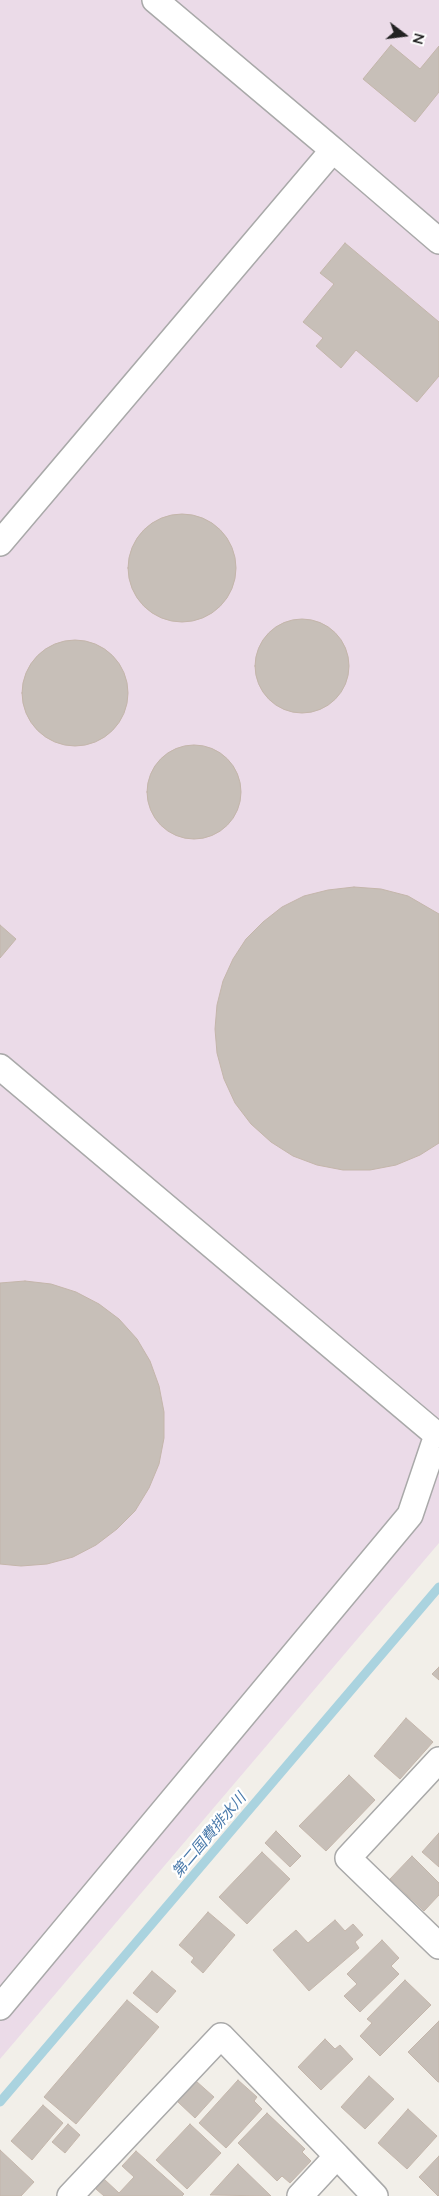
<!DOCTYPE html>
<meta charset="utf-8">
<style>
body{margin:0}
#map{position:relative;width:439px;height:2196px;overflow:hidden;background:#f2efe9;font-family:Lato,sans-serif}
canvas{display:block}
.north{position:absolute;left:379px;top:10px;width:50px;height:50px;-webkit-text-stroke:4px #fff;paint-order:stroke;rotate:105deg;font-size:14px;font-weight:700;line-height:20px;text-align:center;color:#222}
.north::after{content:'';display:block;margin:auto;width:18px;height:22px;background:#222;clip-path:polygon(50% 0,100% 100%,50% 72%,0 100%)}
</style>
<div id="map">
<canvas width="439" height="2196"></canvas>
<div class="north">N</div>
</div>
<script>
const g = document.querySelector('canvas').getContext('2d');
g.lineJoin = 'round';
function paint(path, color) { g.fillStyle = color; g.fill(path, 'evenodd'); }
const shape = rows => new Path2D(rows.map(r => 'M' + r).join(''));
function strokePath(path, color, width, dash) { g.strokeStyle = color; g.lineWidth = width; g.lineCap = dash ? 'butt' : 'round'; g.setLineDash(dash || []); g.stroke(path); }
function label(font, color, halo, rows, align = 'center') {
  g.font = font + ' Lato,"Noto Sans JP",sans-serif'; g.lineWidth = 4.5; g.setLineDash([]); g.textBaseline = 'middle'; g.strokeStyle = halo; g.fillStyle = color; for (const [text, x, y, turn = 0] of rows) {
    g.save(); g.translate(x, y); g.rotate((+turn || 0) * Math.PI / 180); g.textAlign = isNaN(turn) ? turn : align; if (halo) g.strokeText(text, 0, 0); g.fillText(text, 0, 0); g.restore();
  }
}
paint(shape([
 [0,0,439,0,439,1543,0,2059]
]), '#ebdbe8');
strokePath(shape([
 [0,2102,439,1587]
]), '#aad3df', 9);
const building = shape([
 [391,45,420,69,439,46,439,92,415,122,363,79,391,45],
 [345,243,439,322,439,376,417,402,356,350,341,368,316,346,323,338,303,322,334,284,320,273,345,243],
 '128 568a54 54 0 1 1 108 0a54 54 0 1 1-108 0Z',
 '255 666a47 47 0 1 1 94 0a47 47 0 1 1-94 0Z',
 '22 693a53 53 0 1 1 106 0a53 53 0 1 1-106 0Z',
 '147 792a47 47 0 1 1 94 0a47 47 0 1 1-94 0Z',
 [354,887,381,889,408,896,439,914,439,1143,420,1155,396,1165,370,1170,343,1170,317,1165,293,1156,271,1142,251,1124,235,1103,224,1079,217,1053,215,1029,217,1005,223,981,233,959,246,939,263,922,282,907,304,896,328,890,354,887],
 [0,925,16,939,0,958,0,925],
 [25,1281,51,1284,76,1292,99,1304,119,1319,137,1339,150,1361,159,1386,164,1412,164,1438,159,1464,149,1488,135,1511,117,1529,96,1545,73,1557,47,1564,21,1566,0,1564,0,1283,25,1281],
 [439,1667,439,1680,432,1674,439,1667],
 [406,1718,433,1742,400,1779,374,1756,406,1718],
 [349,1775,375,1800,326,1851,299,1826,349,1775],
 [276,1831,301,1856,290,1867,265,1843,276,1831],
 [439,1833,439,1867,422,1852,439,1833],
 [262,1852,290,1879,247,1924,219,1897,262,1852],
 [412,1856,439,1883,439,1895,424,1911,390,1879,412,1856],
 [208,1912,235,1935,203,1973,191,1962,194,1958,179,1945,208,1912],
 [335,1920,345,1931,353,1924,363,1935,355,1942,359,1948,309,1991,273,1950,296,1930,308,1943,335,1920],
 [382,1940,399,1958,391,1966,399,1974,360,2012,344,1996,357,1984,347,1974,382,1940],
 [152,1971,176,1991,157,2013,133,1993,152,1971],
 [405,1980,431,2005,380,2056,360,2036,372,2023,367,2019,405,1980],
 [127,2000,159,2027,76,2124,44,2097,127,2000],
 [439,2021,439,2082,438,2082,408,2052,439,2021],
 [325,2039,335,2049,340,2045,353,2059,321,2090,298,2067,325,2039],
 [369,2076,394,2099,365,2129,341,2107,369,2076],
 [238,2080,257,2097,254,2101,262,2109,226,2148,199,2123,238,2080],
 [196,2081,214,2097,195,2118,178,2102,196,2081],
 [43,2105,63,2123,32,2160,11,2141,43,2105],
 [408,2109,437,2136,407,2169,378,2143,408,2109],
 [267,2113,305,2149,302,2152,311,2161,290,2183,282,2176,277,2181,238,2143,267,2113],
 [68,2124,80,2135,65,2153,52,2142,68,2124],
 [190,2124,221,2153,187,2189,156,2160,190,2124],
 [0,2150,34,2182,21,2196,0,2196,0,2150],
 [136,2151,184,2194,182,2196,104,2196,96,2189,104,2179,119,2193,134,2177,122,2166,136,2151],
 [439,2156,439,2196,438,2196,419,2177,439,2156],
 [238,2164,271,2196,210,2195,238,2164]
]);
paint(building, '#c7bfb8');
strokePath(building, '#c4b6ab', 1);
const minor = shape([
 [333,150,439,241],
 [0,543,333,150,155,0],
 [0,1067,437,1435],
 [439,1760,348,1858,439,1946],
 [0,2007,410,1515,437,1435],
 [70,2196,221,2036,337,2156],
 [300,2196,337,2156,375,2196]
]);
strokePath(minor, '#a9a9a9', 28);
strokePath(minor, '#fff', 25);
label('italic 15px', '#4a7aab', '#fff', [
 ["第二国費排水川",209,1835,-50]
]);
</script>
